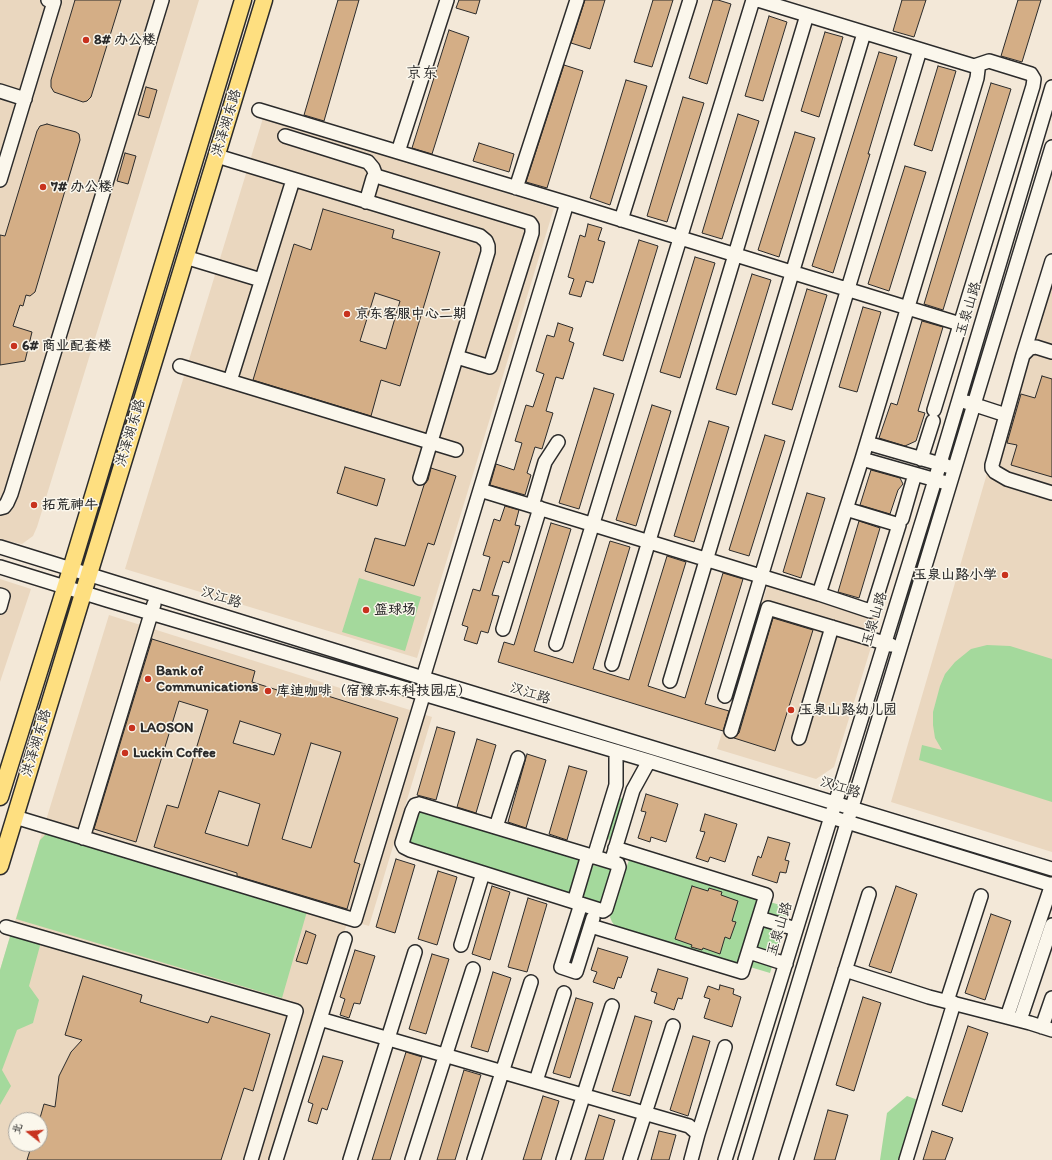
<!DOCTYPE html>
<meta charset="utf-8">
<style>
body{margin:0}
#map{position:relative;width:1052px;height:1160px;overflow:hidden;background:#f3e8d8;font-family:Itim,"LXGW WenKai TC",sans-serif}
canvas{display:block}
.north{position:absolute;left:8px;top:1112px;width:40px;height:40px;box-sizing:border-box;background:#fbf7ec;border:1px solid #a8a59f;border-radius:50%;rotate:287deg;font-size:11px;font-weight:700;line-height:16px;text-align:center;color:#2b2b2b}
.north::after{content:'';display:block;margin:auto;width:14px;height:18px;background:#c8321e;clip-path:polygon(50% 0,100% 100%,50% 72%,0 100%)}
</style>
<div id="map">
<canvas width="1052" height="1160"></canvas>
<div class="north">北</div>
</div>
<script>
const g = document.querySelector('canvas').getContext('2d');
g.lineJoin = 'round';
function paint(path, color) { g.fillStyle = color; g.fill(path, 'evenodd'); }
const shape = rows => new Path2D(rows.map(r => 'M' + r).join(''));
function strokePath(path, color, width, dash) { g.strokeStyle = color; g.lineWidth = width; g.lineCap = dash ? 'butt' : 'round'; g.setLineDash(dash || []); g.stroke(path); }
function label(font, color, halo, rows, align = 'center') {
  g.font = font + ' Itim,"LXGW WenKai TC",sans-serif'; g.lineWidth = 3; g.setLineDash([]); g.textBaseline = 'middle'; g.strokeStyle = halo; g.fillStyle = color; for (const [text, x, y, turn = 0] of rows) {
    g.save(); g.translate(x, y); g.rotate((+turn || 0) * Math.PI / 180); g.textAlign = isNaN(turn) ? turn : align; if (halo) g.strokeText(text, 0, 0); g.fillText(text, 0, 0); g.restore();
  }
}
paint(shape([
 [0,0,199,0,37,527,33,536,22,544,0,540],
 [263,118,554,208,417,658,125,569],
 [1052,257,1052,852,891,802,1026,340],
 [0,579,31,589,0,682],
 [768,584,880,618,834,767,816,779,717,749],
 [109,615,432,717,369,926,348,920,273,1160,0,1160,0,970],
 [16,1120,40,1120,40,1144,16,1144]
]), '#ead7bf');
paint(shape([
 [359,578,421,597,405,651,342,632],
 [987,645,1010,646,1052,659,1052,802,919,760,922,745,942,750,935,738,933,725,933,712,940,686,945,674,955,662,971,649],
 [620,798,626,800,613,841,607,839,606,836,617,799],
 [418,811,573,856,580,862,570,892,561,892,413,845,410,843,407,837],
 [51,829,308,908,282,998,16,919,40,840],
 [630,857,763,897,742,966,616,927,612,922,610,917],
 [592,865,610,869,612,871,603,901,600,903,585,897,582,895,589,867],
 [770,902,790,908,770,973,750,967],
 [11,933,41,942,29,986,39,1000,33,1023,17,1030,2,1070,11,1086,0,1105,0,970],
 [907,1096,918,1100,900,1160,880,1160,887,1113]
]), '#a4d99c');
const building = shape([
 [75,0,121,0,91,97,87,101,83,102,54,92,51,87,51,80,75,0],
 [338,0,359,0,324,121,304,115,338,0],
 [459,0,480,0,476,14,456,8,459,0],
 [585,0,605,0,590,49,571,43,585,0],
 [653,0,673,0,652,67,634,62,653,0],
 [713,0,718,0,731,4,707,84,689,78,713,0],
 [902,0,926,0,914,37,893,31,902,0],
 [1018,0,1041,0,1022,62,1001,56,1018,0],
 [769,16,787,22,763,101,745,96,769,16],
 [449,30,469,37,432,154,412,148,449,30],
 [825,32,843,37,819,117,801,111,825,32],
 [879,52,897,57,868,154,870,154,833,273,812,266,879,52],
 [564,65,583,71,547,188,526,182,564,65],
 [938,66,956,71,932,151,914,145,938,66],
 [626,80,647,86,610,205,590,198,626,80],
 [991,83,1011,89,943,310,924,304,991,83],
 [146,87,157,90,149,118,138,115,146,87],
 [683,97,704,103,667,222,647,216,683,97],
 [738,114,759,121,722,239,702,233,738,114],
 [47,124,76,132,79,134,80,140,35,292,30,296,26,295,23,306,20,305,13,326,32,332,25,361,0,365,0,235,5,236,37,131,40,126,47,124],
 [795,132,815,138,779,257,758,250,795,132],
 [479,143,514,154,509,172,473,161,479,143],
 [125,153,136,156,128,184,117,181,125,153],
 [905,166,926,172,889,291,868,284,905,166],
 [323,209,394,230,392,238,440,252,400,386,381,380,371,416,253,380,294,244,311,250,323,209],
 [375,293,400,301,386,349,360,341,375,293],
 [588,224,602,228,598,240,605,242,593,283,586,281,581,297,569,294,574,279,568,277,580,235,585,237,588,224],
 [639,240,658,246,623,361,603,355,639,240],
 [695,257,715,263,680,378,660,372,695,257],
 [752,274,771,280,736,395,716,389,752,274],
 [807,289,827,295,792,410,772,404,807,289],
 [863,307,881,312,857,392,839,387,863,307],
 [922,321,943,327,918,411,925,413,916,441,905,446,879,438,891,403,897,405,922,321],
 [558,323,573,328,569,341,574,343,563,379,556,377,546,411,553,413,542,449,535,447,527,473,531,475,525,495,490,485,496,464,514,470,522,443,515,441,526,405,533,407,544,374,536,371,547,335,554,337,558,323],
 [1042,376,1052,379,1052,477,1011,465,1017,445,1007,443,1021,394,1035,398,1042,376],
 [594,388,614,394,579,509,559,503,594,388],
 [652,405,671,411,636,526,616,520,652,405],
 [709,421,729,427,694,542,674,536,709,421],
 [765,435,785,441,749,556,729,550,765,435],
 [345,467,385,479,377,506,337,493,345,467],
 [431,468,456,476,434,545,428,543,414,586,365,571,375,538,405,546,424,485,428,480,431,468],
 [871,470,900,478,903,484,898,490,890,514,860,505,871,470],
 [807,493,825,498,801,578,783,572,807,493],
 [505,506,519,510,515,525,520,526,509,563,503,561,492,595,499,596,488,633,481,631,477,644,464,640,468,627,462,625,473,589,480,591,490,557,483,555,494,519,500,521,505,506],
 [859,521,880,528,859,598,838,592,859,521],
 [551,523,571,529,534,651,573,663,610,541,630,547,593,669,629,680,667,556,686,562,648,686,685,698,723,573,743,579,705,704,729,711,723,731,498,662,504,642,514,645,551,523],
 [773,618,813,630,775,751,734,738,739,733,773,618],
 [152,639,255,671,252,682,293,695,296,686,398,718,354,862,360,864,347,909,237,876,237,873,154,847,167,805,178,808,208,710,179,701,136,842,94,829,152,639],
 [240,721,281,734,274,755,233,743,240,721],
 [311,743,341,752,311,848,282,839,311,743],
 [219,791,260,804,248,846,205,833,219,791],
 [437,727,455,732,436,800,417,795,437,727],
 [477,739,496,745,476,813,457,807,477,739],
 [527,754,546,760,526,828,508,822,527,754],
 [569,766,587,771,567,840,549,834,569,766],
 [646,794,678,804,666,842,651,837,650,842,638,838,646,812,641,811,646,794],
 [705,814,737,824,725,862,710,857,708,862,696,858,705,832,700,831,705,814],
 [768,837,790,843,785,860,789,861,786,873,780,872,777,883,752,875,758,856,761,858,768,837],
 [396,859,415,865,395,933,376,927,396,859],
 [438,871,457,877,437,945,418,939,438,871],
 [492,886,510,892,490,960,472,954,492,886],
 [692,886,708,891,709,888,722,892,721,895,738,901,732,921,736,922,730,939,725,937,720,954,703,948,702,950,691,947,692,945,675,939,692,886],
 [896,886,917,894,891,973,869,966,896,886],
 [528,898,547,904,527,972,508,967,528,898],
 [991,914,1011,921,985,1000,965,993,991,914],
 [306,931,316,935,307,964,296,961,306,931],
 [598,948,628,957,621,978,618,977,614,989,593,982,597,972,591,970,598,948],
 [355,950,375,956,360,1004,354,1003,349,1018,340,1015,345,999,340,997,355,950],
 [432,954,449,959,426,1034,409,1029,432,954],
 [658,969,688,978,682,999,678,998,674,1010,654,1003,657,993,651,991,658,969],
 [493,972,511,978,488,1052,471,1047,493,972],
 [83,976,142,995,140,1002,208,1023,211,1016,270,1034,253,1091,244,1088,221,1160,27,1160,32,1144,40,1144,40,1118,44,1104,55,1107,59,1076,71,1052,82,1040,65,1035,83,976],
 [720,985,734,989,733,994,741,997,732,1027,704,1018,710,999,704,997,708,986,719,990,720,985],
 [863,997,881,1003,854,1091,836,1085,863,997],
 [576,998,593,1003,570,1078,553,1073,576,998],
 [635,1016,652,1021,630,1096,612,1091,635,1016],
 [968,1026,988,1033,962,1112,942,1105,968,1026],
 [693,1036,710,1041,688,1116,670,1110,693,1036],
 [406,1052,422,1057,390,1160,372,1160,406,1052],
 [323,1056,343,1061,327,1110,322,1108,317,1124,308,1121,313,1104,308,1102,323,1056],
 [464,1070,481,1075,455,1160,437,1160,464,1070],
 [543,1096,559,1101,541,1160,523,1160,543,1096],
 [828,1110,848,1115,835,1160,814,1160,828,1110],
 [599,1115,615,1120,603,1160,585,1160,599,1115],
 [659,1131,676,1135,669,1160,651,1160,659,1131],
 [932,1131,953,1138,945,1160,923,1160,932,1131]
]);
paint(building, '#d4ae86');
strokePath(building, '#2b2b2b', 1);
const minor = shape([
 [0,91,25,99],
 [259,110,567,203,480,490,819,594,862,459,977,78,978,70,974,66,758,0],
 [285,136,368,162,373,168,376,176],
 [398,152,447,0],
 [217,156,480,236,486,241,488,246,488,252,420,478],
 [0,180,54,2,48,0],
 [516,188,577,0],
 [366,202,373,178,376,176,530,223,532,226,532,233,490,367,457,357],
 [567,203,960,324],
 [621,220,690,0],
 [185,257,261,280],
 [1052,352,1036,347,1030,348,1023,355,992,465,992,468,995,472,1007,479,1052,493],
 [1023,355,1052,261],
 [180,366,456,450],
 [230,381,293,180],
 [966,402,1006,415],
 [934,410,1033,86,1034,79,1031,74,989,61,974,66],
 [867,443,947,466],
 [862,459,943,482],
 [921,459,933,421],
 [532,506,545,462,558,442],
 [0,508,4,507,7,503,11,494,162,0],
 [902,519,915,474],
 [0,547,423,678,1052,869],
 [0,567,107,600,649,761,1052,885],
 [819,594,870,611,873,608,899,525,846,509],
 [0,595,3,596,0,607],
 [503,629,540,508],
 [556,644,753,0],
 [612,664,807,15],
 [423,678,480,490],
 [670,681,864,33],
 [725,696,920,50],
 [731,731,768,608,891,645],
 [799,738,832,627],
 [419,804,618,864,619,867,606,909,603,911,410,850,404,847,402,843,412,811,415,805,419,804],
 [15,817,355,920,426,686],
 [496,827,518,758],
 [83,838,154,604],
 [613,856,633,790,649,761],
 [594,857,616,785,616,751],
 [574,902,588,855],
 [581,904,561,967,576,972,593,918],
 [759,918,796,929],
 [591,926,742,972,766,895,615,848],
 [6,927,296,1011,251,1160],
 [461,945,483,873],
 [749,952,786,964],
 [845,970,929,997,1030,1023,1052,1030],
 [947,1001,981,896],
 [1007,1017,1052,884],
 [320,1019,689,1126,698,1134,691,1160],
 [1020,1020,1052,925],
 [1042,1027,1052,998],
 [536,1081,564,993],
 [698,1134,725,1047],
 [276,1160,345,939],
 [350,1160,415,952],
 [412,1160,473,969],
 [474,1160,531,982],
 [563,1160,612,1006],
 [630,1160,673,1026],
 [725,1160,935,480,1052,87],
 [745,1160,1052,147],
 [786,1160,869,894],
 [906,1160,954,1003]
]);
const major = shape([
 [0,797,71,569,243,0],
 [0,866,264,0]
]);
strokePath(minor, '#2b2b2b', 16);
strokePath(major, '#2b2b2b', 19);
strokePath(minor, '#fbf7ec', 13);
strokePath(major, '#fedf80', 16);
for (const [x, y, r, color] of [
 [86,40,4,"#c8321e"],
 [43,187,4,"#c8321e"],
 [347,314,4,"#c8321e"],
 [14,346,4,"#c8321e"],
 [34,505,4,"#c8321e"],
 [1005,575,4,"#c8321e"],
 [366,610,4,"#c8321e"],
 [148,679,4,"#c8321e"],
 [268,691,4,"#c8321e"],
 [791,710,4,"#c8321e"],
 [132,728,4,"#c8321e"],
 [125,753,4,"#c8321e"]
]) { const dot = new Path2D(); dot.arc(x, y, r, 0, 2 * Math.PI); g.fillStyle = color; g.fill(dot); strokePath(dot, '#fbf7ec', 1.5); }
label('bold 14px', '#2b2b2b', '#fbf7ec', [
 ["8# 办公楼",94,40],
 ["7# 办公楼",51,187],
 ["京东客服中心二期",355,314],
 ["6# 商业配套楼",22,346],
 ["拓荒神牛",42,505],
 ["玉泉山路小学",997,575,"right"],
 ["篮球场",374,610],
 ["Bank of",156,671],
 ["Communications",156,687],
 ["库迪咖啡（宿豫京东科技园店）",276,691],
 ["玉泉山路幼儿园",799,710],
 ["LAOSON",140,728],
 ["Luckin Coffee",133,753]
], 'left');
label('14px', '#2b2b2b', '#fbf7ec', [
 ["洪泽湖东路",227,123,-73],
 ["玉泉山路",969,309,-73],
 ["洪泽湖东路",131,433,-73],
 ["汉江路",221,598,17],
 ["玉泉山路",875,619,-73],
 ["汉江路",530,694,17],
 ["洪泽湖东路",37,743,-73],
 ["汉江路",840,788,17],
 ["玉泉山路",780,929,-73]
]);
label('16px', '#2b2b2b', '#fbf7ec', [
 ["京东",422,74]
]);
</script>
